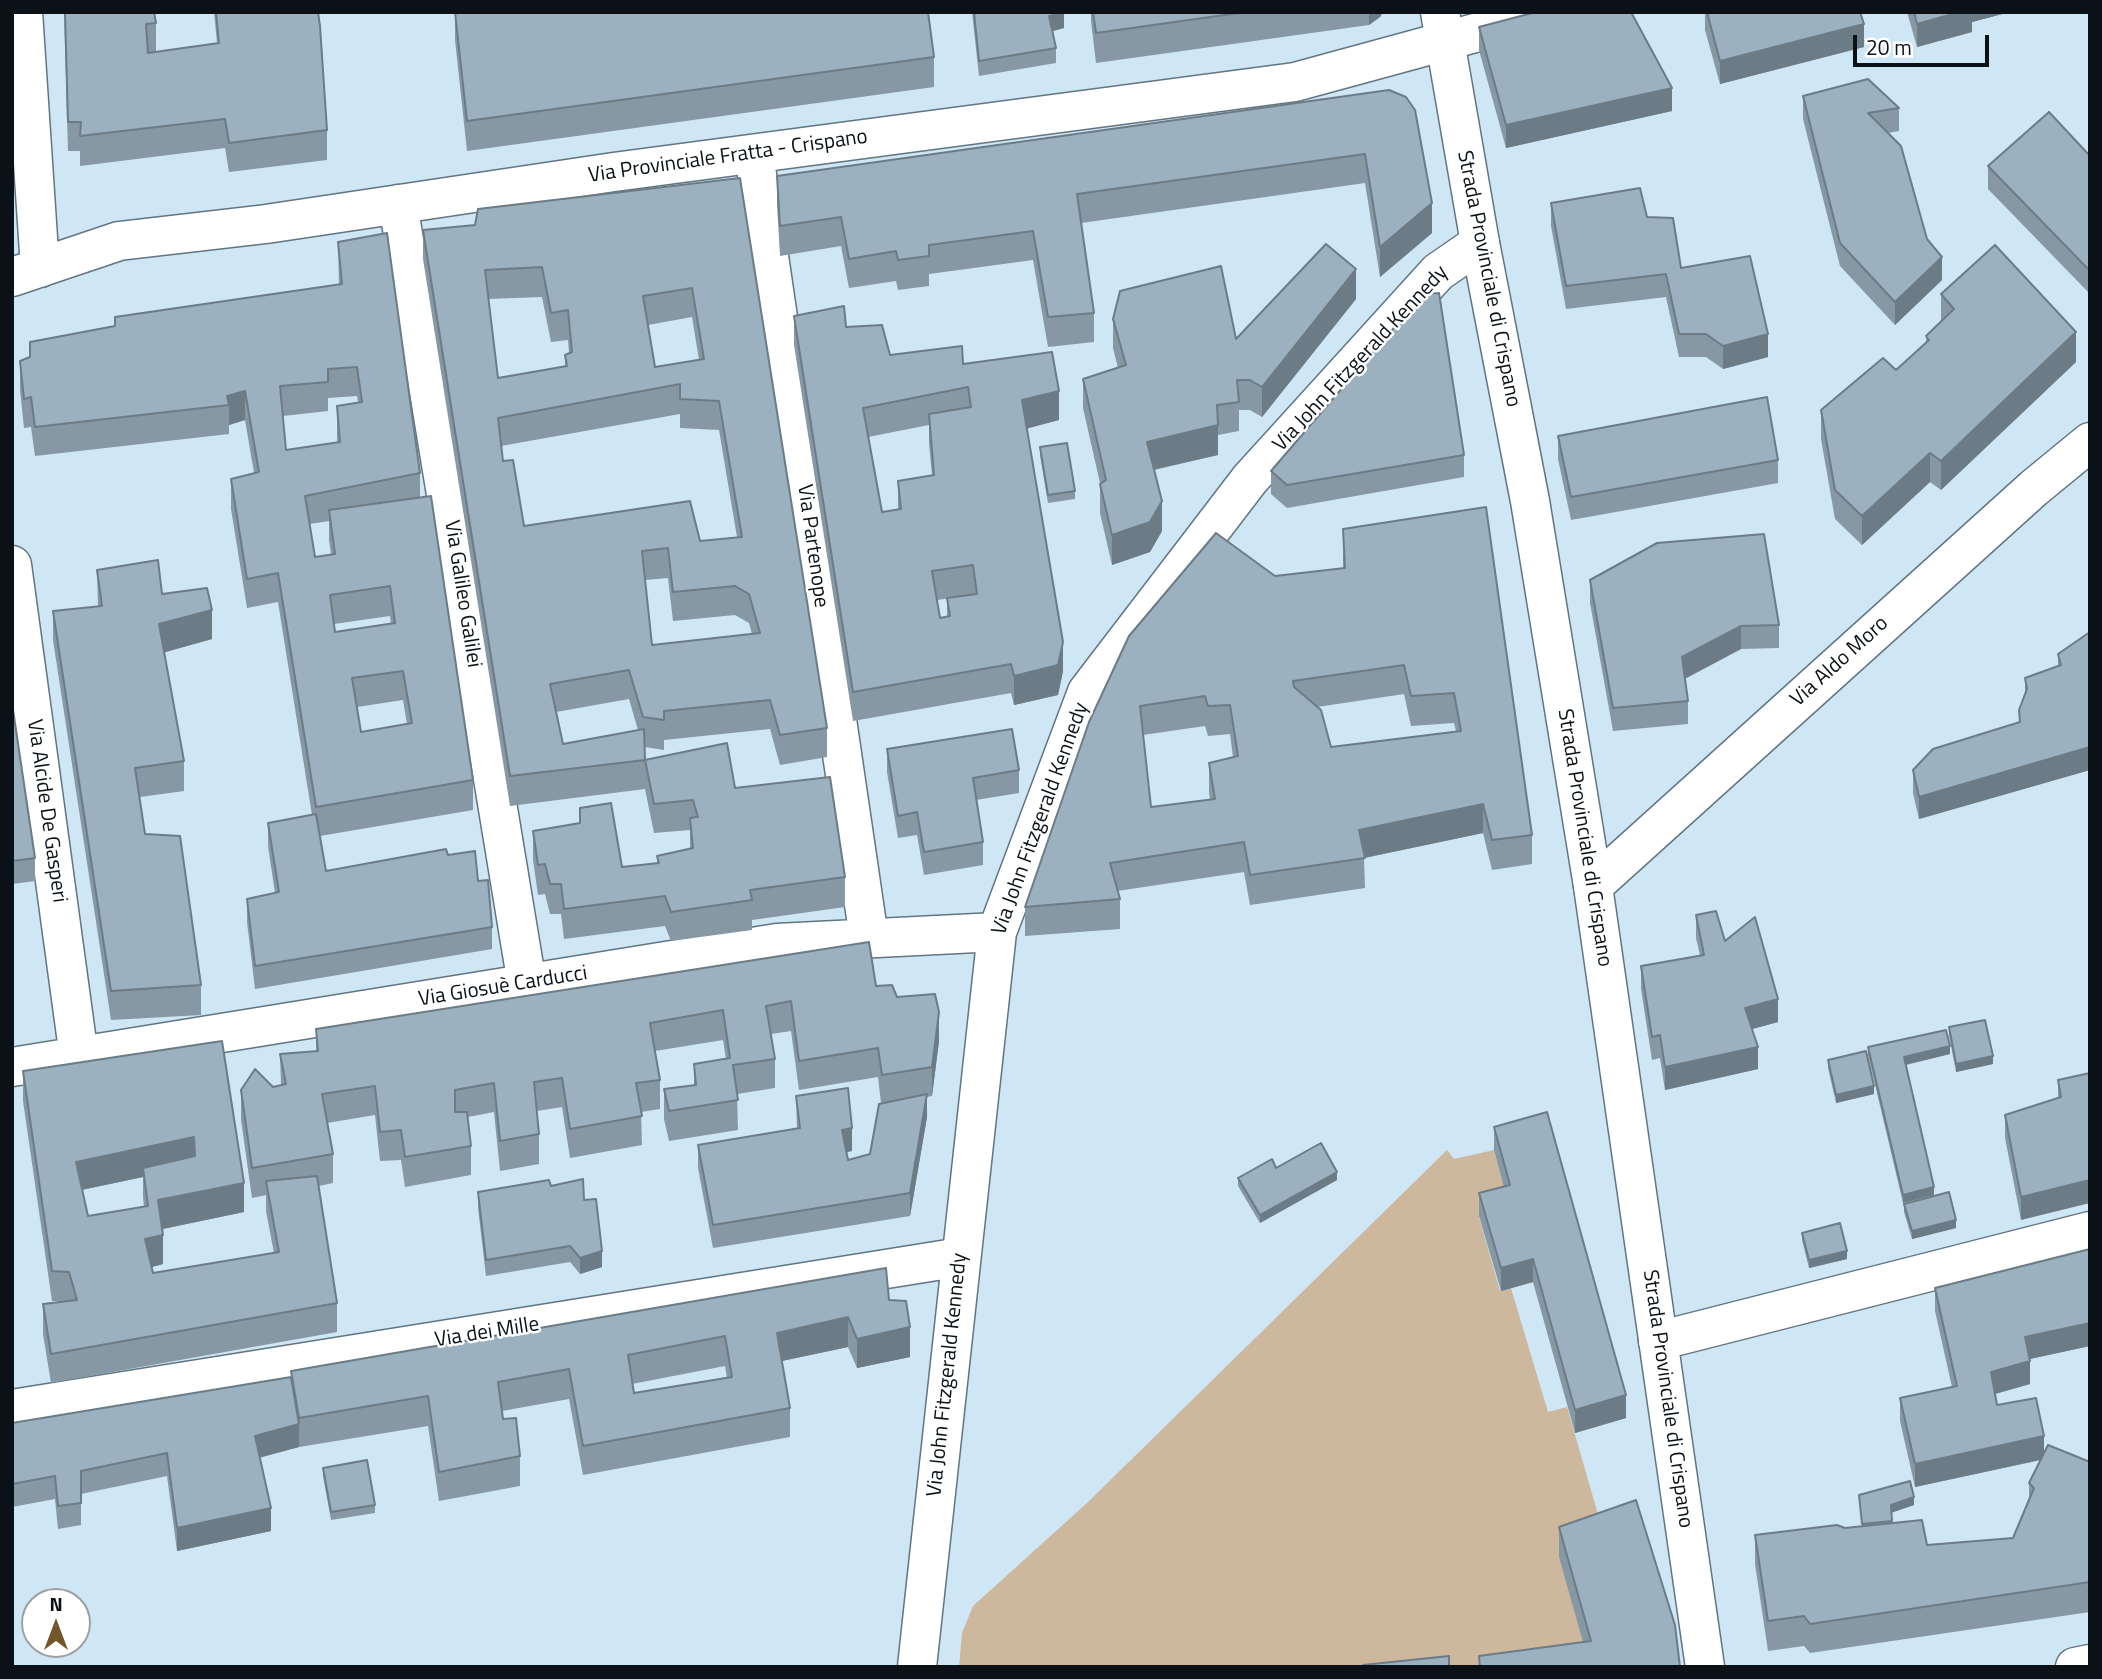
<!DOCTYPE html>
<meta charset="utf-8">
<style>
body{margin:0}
#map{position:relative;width:2102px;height:1679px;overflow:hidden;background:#cfe6f5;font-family:"Titillium Web",sans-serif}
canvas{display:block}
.frame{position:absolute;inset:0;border:14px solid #0a1217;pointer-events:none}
.north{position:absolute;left:21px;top:1588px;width:70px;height:70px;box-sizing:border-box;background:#fff;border:2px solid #9da0a2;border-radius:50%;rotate:0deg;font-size:19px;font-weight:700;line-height:28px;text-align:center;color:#0a1217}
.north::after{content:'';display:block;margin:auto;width:24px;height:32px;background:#74562b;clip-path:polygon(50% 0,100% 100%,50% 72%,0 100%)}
.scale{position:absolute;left:1853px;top:35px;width:136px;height:32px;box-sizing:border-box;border:4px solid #0a1217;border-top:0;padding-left:9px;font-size:21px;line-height:24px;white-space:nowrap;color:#0a1217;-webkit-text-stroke:5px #fff;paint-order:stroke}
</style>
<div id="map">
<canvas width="2102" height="1679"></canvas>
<div class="frame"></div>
<div class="north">N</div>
<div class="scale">20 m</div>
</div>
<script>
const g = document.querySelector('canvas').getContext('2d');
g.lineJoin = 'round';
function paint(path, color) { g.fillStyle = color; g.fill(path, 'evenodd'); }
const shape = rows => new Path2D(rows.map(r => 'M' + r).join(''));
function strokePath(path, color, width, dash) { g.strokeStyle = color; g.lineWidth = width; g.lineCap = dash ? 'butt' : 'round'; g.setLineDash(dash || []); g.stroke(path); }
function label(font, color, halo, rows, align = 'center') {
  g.font = font + ' "Titillium Web",sans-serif'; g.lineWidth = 5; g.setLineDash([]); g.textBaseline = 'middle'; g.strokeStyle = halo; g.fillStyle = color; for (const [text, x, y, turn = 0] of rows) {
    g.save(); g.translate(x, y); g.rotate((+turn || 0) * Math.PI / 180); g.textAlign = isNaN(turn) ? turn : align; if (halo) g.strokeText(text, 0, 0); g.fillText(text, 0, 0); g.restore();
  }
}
paint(shape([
 [1447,1150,1454,1159,1494,1150,1510,1208,1479,1217,1500,1291,1511,1288,1548,1412,1567,1407,1603,1532,1590,1667,959,1667,962,1633,973,1606,1087,1503]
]), '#cdb89e');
const minor = shape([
 [23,12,40,268],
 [754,154,869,938],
 [398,204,527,984],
 [12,277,119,241,266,224,614,172,1295,82,1552,12],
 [12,565,79,1057],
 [1593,886,2034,488,2090,442],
 [12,1067,777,943,997,932],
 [1658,1341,2090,1231],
 [12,1409,961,1257],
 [917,1667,997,932,1087,692,1250,479,1438,272,1480,243],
 [2075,1667,2090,1664]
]);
const tertiary = shape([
 [1440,12,1480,243,1530,501,1593,886,1705,1667]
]);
strokePath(minor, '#617582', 41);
strokePath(tertiary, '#617582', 41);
strokePath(minor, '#fff', 38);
strokePath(tertiary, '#fff', 38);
paint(shape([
 [64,12,154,12,156,23,156,52,217,43,214,12,318,12,327,130,327,160,229,172,225,148,80,166,80,151,68,151],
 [455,12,934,57,934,87,467,151,455,40],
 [972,12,1064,12,1064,28,1053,31,1056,48,1056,63,979,76],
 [1091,12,1383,12,1380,17,1369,25,1096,63,1091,21],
 [1705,12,1860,12,1864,47,1720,84,1705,30],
 [1907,12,2010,12,1972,22,1972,32,1917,47],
 [1479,27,1672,111,1506,148,1479,50],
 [1389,90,1432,233,1380,277,1365,183,1081,223,1094,313,1094,342,1048,347,1033,260,929,274,929,286,898,290,896,281,849,288,841,246,780,256,777,205,777,176],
 [1803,96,1899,108,1899,131,1888,133,1942,280,1895,325,1840,266,1803,119],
 [2090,156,2090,294,1988,189,1988,166],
 [740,178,827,728,827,757,780,765,770,729,664,740,664,750,645,747,645,789,510,806,423,259,423,230,475,225],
 [542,297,551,342,568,340,569,353,565,355,565,366,498,378,488,299],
 [692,317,699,360,655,367,648,325],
 [680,414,680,428,719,430,737,537,700,541,524,526,503,461,501,446],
 [668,578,673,621,735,615,749,623,752,634,652,645,645,580],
 [629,699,638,730,563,744,556,712],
 [1551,203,1647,217,1681,268,1768,357,1723,369,1706,357,1679,357,1666,297,1566,309,1551,226],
 [338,242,420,473,420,497,473,780,473,810,320,836,326,871,448,855,478,881,492,927,492,949,255,989,247,922,247,899,275,893,268,846,268,823,312,815,278,602,247,608,231,509,231,479,254,473,245,420,229,425,229,434,35,456,31,427,24,428,20,390,20,361,115,326,115,317,339,284],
 [357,396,358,402,337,406,337,442,286,450,283,416,328,411,328,398],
 [329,521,329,540,331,554,315,557,310,524],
 [390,616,391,623,335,632,334,624],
 [403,700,407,724,361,732,357,707],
 [1941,294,2076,362,1941,490,1930,482,1862,545,1835,519,1821,439,1821,410,1896,370,1926,343,1926,336,1941,321],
 [1356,299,1262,417,1250,410,1239,410,1239,431,1218,435,1218,455,1154,470,1162,531,1150,552,1112,565,1100,513,1100,483,1083,408,1083,379,1118,368,1113,348,1113,319,1236,339],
 [794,316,846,327,890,355,963,364,1059,420,1026,428,1063,671,1058,695,1014,705,1011,693,853,721,794,345],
 [929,425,929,443,932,475,898,481,898,509,882,512,868,437],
 [973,595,947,598,947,617,940,618,937,600],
 [1558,436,1778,460,1778,483,1571,520,1558,459],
 [1040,447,1075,491,1075,499,1048,503,1040,455],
 [1464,455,1464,477,1287,508,1271,494,1271,471],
 [1486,507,1532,835,1532,864,1492,870,1483,833,1364,858,1365,888,1250,905,1244,872,1117,891,1120,899,1120,929,1025,936,1025,907,1089,722,1275,576,1343,568,1343,529],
 [1404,694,1411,726,1454,723,1456,731,1331,747,1317,707],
 [1205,726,1208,736,1230,734,1233,757,1209,763,1209,792,1210,800,1151,807,1143,735],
 [97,570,162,594,212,639,164,652,184,761,184,791,140,797,145,834,201,985,201,1015,111,1020,53,640,53,611,98,606],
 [1590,580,1779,625,1779,648,1741,649,1685,679,1688,701,1688,724,1613,731,1590,603],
 [2090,632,2090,770,1919,819,1913,793,1913,770,2019,723,2019,710,2025,693,2025,678,2058,666,2058,654],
 [12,703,35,858,35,881,12,884],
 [887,749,1019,770,1019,793,976,800,983,842,983,865,924,875,917,835,898,838,887,772],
 [645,760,735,788,845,877,845,907,752,920,752,930,671,941,665,926,564,939,561,914,550,914,545,894,538,895,533,860,533,831,622,867,657,863,657,856,690,848,690,830,654,833,645,789],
 [1696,915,1725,941,1778,1022,1752,1029,1758,1069,1665,1090,1660,1058,1652,1060,1641,989,1641,966,1700,955,1696,938],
 [876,986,897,997,939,1041,932,1096,927,1097,927,1117,910,1216,713,1248,698,1168,698,1145,797,1128,796,1096,852,1151,846,1152,848,1160,870,1154,881,1103,878,1077,799,1090,791,1031,771,1034,775,1059,775,1088,737,1094,738,1130,669,1141,664,1119,664,1089,694,1085,694,1064,726,1059,723,1040,655,1051,660,1080,660,1109,641,1112,642,1145,570,1158,562,1107,537,1111,539,1134,539,1164,500,1171,494,1112,468,1117,471,1146,471,1175,405,1187,401,1160,380,1161,375,1115,327,1123,333,1154,333,1183,319,1186,337,1303,337,1332,51,1383,43,1334,43,1304,67,1301,52,1301,23,1101,23,1071,222,1041,244,1212,162,1229,163,1264,151,1267,153,1273,274,1253,266,1211,266,1195,252,1198,241,1120,241,1090,281,1085,280,1054,316,1051,316,1029],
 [143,1177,143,1197,144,1207,88,1216,82,1190],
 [1949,1027,1993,1064,1956,1072,1949,1035],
 [1868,1047,1950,1054,1906,1065,1934,1195,1903,1203,1868,1055],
 [1828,1060,1874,1094,1836,1103,1828,1068],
 [2090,1073,2021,1220,2005,1138,2005,1115,2058,1098,2058,1080],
 [1494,1127,1626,1418,1575,1433,1533,1282,1501,1291,1479,1216,1479,1193,1504,1187,1494,1150],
 [1276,1168,1337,1180,1260,1223,1238,1186,1238,1178],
 [551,1186,602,1267,580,1274,570,1262,486,1276,478,1208,478,1192],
 [1904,1204,1956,1228,1912,1239,1904,1212],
 [1802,1233,1847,1259,1809,1268,1802,1240],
 [1935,1288,2090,1346,2030,1359,2030,1384,1995,1394,1997,1405,2044,1454,2090,1462,2090,1612,1810,1653,1804,1646,1768,1651,1755,1564,1755,1535,1862,1526,1859,1495,1914,1505,1891,1512,1892,1523,1927,1545,2013,1538,2029,1498,2029,1483,2041,1460,1915,1487,1900,1421,1900,1398,1952,1387,1935,1311],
 [889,1300,910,1357,857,1368,848,1347,782,1361,790,1408,790,1437,583,1475,569,1399,502,1411,503,1419,520,1456,520,1486,439,1501,428,1426,299,1447,260,1457,271,1531,177,1551,167,1476,81,1494,81,1525,58,1529,55,1499,12,1507,12,1423,291,1377,291,1371],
 [725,1366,727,1378,634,1393,632,1384],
 [323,1468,375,1505,375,1513,331,1520,323,1476],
 [1559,1527,1680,1667,1583,1642,1559,1557]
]), '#8598a4');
paint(shape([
 [1369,12,1383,12,1380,17,1369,25],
 [1960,12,2010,12,1972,22,1972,32,1917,47,1917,24],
 [1064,13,1064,28,1049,32,1049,16],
 [1864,24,1864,47,1720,84,1720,61],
 [1672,88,1672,111,1506,148,1506,125],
 [1432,203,1432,233,1380,277,1380,247],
 [1942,257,1942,280,1895,325,1895,302],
 [1356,269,1356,299,1262,417,1262,387],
 [2076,332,2076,362,1941,490,1941,461],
 [1768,334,1768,357,1723,369,1723,346],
 [245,391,245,420,229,425,229,405,227,396],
 [1059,391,1059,420,1022,430,1022,400],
 [1218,425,1218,455,1147,471,1147,442],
 [1930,453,1930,482,1862,545,1862,516],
 [1162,501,1162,531,1150,552,1112,565,1112,535],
 [212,610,212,639,159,654,159,624],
 [1741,626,1741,649,1682,680,1682,657],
 [1063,642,1063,671,1058,695,1014,705,1014,676],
 [2090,747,2090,770,1919,819,1919,797],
 [1483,804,1483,833,1359,859,1359,830],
 [1778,999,1778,1022,1745,1031,1745,1008],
 [939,1012,939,1041,932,1096,932,1067],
 [1950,1046,1950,1054,1904,1065,1904,1057],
 [1758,1047,1758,1069,1665,1090,1665,1067],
 [1993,1056,1993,1064,1956,1072,1956,1064],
 [1874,1086,1874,1094,1836,1103,1836,1095],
 [927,1094,927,1117,910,1216,910,1193],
 [852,1128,852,1151,842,1153,842,1130],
 [194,1137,194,1167,143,1168,143,1177,76,1191,76,1162],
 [1337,1172,1337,1180,1260,1223,1260,1215],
 [2090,1180,2090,1203,2021,1220,2021,1197],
 [244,1183,244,1212,158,1230,158,1200],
 [1934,1187,1934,1195,1903,1203,1903,1195],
 [1956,1220,1956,1228,1912,1239,1912,1231],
 [163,1235,163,1264,145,1269,145,1239],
 [602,1251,602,1267,580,1274,580,1258],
 [1847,1251,1847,1259,1809,1268,1809,1260],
 [1533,1259,1533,1282,1501,1291,1501,1268],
 [848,1317,848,1347,777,1362,777,1333],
 [2090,1323,2090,1346,2025,1360,2025,1337],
 [910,1327,910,1357,857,1368,857,1339],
 [2030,1361,2030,1384,1991,1395,1991,1372],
 [1626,1395,1626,1418,1575,1433,1575,1410],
 [299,1424,299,1447,255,1459,255,1436],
 [2044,1436,2044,1459,1915,1487,1915,1464],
 [1914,1497,1914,1505,1891,1513,1891,1505],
 [271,1508,271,1531,177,1551,177,1528]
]), '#6c7c86');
const building = shape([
 [65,12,154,12,156,23,146,24,148,53,219,43,216,12,318,12,320,26,327,130,229,143,225,119,80,136,81,122,68,122,65,12],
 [455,12,928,12,934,57,467,121,455,12],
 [974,12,1064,12,1064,13,1049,16,1056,48,979,61,974,12],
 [1093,12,1246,12,1096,33,1093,12],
 [1536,12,1631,12,1672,88,1506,125,1479,27,1536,12],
 [1707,12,1860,12,1864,24,1720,61,1707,12],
 [1914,12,1960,12,1917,24,1914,12],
 [1868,79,1899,108,1868,113,1901,146,1927,239,1942,257,1895,302,1840,243,1803,96,1868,79],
 [1389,90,1406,97,1415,110,1432,203,1380,247,1365,154,1077,194,1094,313,1048,317,1033,231,929,245,929,256,898,260,896,251,849,259,841,217,780,226,777,176,1389,90],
 [2049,112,2090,156,2090,271,1988,166,2049,112],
 [740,178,827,728,780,735,770,700,664,711,664,720,643,717,629,670,550,684,563,744,644,729,645,760,510,776,423,230,475,225,478,209,740,178],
 [542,267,551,313,568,310,572,352,565,355,567,366,498,378,485,270,542,267],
 [692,288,704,359,655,367,643,296,692,288],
 [680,384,680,399,719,401,742,537,700,541,690,501,524,526,513,460,503,461,498,418,680,384],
 [668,548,673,592,735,586,749,594,760,633,652,645,642,551,668,548],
 [1640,188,1647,217,1673,218,1681,268,1750,256,1768,334,1723,346,1706,334,1679,334,1666,274,1566,286,1551,203,1640,188],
 [387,233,420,473,305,496,315,557,335,554,329,510,431,496,473,780,316,807,278,573,247,579,231,479,259,472,245,391,227,396,229,405,35,427,31,397,24,399,20,361,30,357,30,342,115,326,115,317,342,284,338,242,387,233],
 [357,367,362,402,337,406,340,442,286,450,280,386,328,382,328,369,357,367],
 [390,586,395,623,335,632,330,595,390,586],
 [403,671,412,723,361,732,352,678,403,671],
 [1326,244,1356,269,1262,387,1250,380,1237,380,1239,402,1217,405,1218,425,1147,442,1162,501,1150,522,1112,535,1100,484,1106,480,1083,379,1126,365,1113,319,1120,291,1221,266,1236,339,1326,244],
 [1995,245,2076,332,1941,461,1930,453,1862,516,1835,490,1821,410,1883,358,1896,370,1929,340,1926,336,1954,309,1941,294,1995,245],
 [1439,293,1464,455,1287,485,1271,471,1423,294,1439,293],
 [844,306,846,327,882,325,890,355,962,346,963,364,1052,352,1059,391,1022,400,1063,642,1058,665,1014,676,1011,664,853,692,794,316,844,306],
 [968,387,971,407,929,414,934,475,898,481,901,509,882,512,863,408,968,387],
 [973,565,977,594,947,598,950,616,940,618,932,571,973,565],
 [1767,397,1778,460,1571,497,1558,436,1767,397],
 [1067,443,1075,491,1048,495,1040,447,1067,443],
 [1486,507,1532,835,1492,840,1483,804,1359,830,1365,858,1250,875,1244,842,1110,863,1120,899,1025,907,1089,722,1129,636,1216,533,1275,576,1345,568,1343,529,1486,507],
 [1404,665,1411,696,1454,693,1461,731,1331,747,1321,710,1294,687,1293,681,1404,665],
 [1205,696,1208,706,1230,705,1238,756,1209,763,1215,799,1151,807,1140,706,1205,696],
 [1764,534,1779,625,1741,626,1682,657,1688,701,1613,708,1590,580,1657,543,1764,534],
 [158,560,162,594,207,588,212,610,159,624,184,761,135,768,145,834,180,836,201,985,111,991,53,611,102,606,97,570,158,560],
 [2090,632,2090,747,1919,797,1913,770,1933,749,2020,722,2019,710,2027,689,2025,678,2061,665,2058,654,2090,632],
 [12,703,35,858,12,861,12,703],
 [1012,729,1019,770,973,778,983,842,924,852,917,812,898,816,887,749,1012,729],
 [727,743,735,788,830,777,845,877,750,890,752,900,671,912,665,896,564,909,561,884,550,884,545,864,538,865,533,831,580,823,580,808,611,803,622,867,659,863,657,856,693,848,690,818,698,817,693,800,654,804,645,760,727,743],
 [316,814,326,871,446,849,448,855,475,851,478,881,488,880,492,927,255,966,247,899,279,892,268,823,316,814],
 [1716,911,1725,941,1755,917,1778,999,1745,1008,1758,1047,1665,1067,1660,1035,1652,1037,1641,966,1704,955,1696,915,1716,911],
 [869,942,876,986,892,985,897,997,935,994,939,1012,932,1067,882,1075,878,1048,799,1061,791,1001,766,1006,775,1059,733,1065,738,1100,669,1111,664,1089,696,1085,694,1064,730,1058,723,1010,650,1023,660,1080,636,1083,642,1116,570,1129,562,1078,534,1082,539,1134,500,1141,494,1083,455,1090,455,1112,467,1112,471,1146,405,1157,401,1130,380,1132,375,1086,322,1094,333,1154,252,1168,241,1090,255,1069,273,1087,286,1084,280,1054,318,1051,316,1029,869,942],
 [1985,1020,1993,1056,1956,1064,1949,1027,1985,1020],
 [1946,1030,1950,1046,1904,1057,1934,1187,1903,1195,1868,1047,1946,1030],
 [222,1041,244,1183,158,1200,163,1235,145,1239,153,1273,279,1252,266,1181,317,1176,337,1303,51,1354,43,1304,77,1300,69,1272,52,1271,23,1071,222,1041],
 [194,1137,195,1156,143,1168,148,1206,88,1216,76,1162,194,1137],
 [1866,1051,1874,1086,1836,1095,1828,1060,1866,1051],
 [2090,1073,2090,1180,2021,1197,2005,1115,2061,1097,2058,1080,2090,1073],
 [848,1088,852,1128,842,1130,848,1160,870,1154,879,1104,927,1094,910,1193,713,1225,698,1145,800,1128,796,1096,848,1088],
 [1547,1112,1626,1395,1575,1410,1533,1259,1501,1268,1479,1193,1510,1185,1494,1127,1547,1112],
 [1321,1143,1337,1172,1260,1215,1238,1178,1272,1159,1276,1168,1321,1143],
 [583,1179,584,1200,596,1199,602,1251,580,1258,570,1246,486,1260,478,1192,549,1180,551,1186,583,1179],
 [1949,1192,1956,1220,1912,1231,1904,1204,1949,1192],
 [1840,1223,1847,1251,1809,1260,1802,1233,1840,1223],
 [2090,1249,2090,1323,2025,1337,2030,1361,1991,1372,1997,1405,2036,1398,2044,1436,1915,1464,1900,1398,1957,1386,1935,1288,2090,1249],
 [886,1268,889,1300,906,1301,910,1327,857,1339,848,1317,777,1333,790,1408,583,1446,569,1369,498,1382,503,1419,516,1418,520,1456,439,1472,428,1396,299,1418,291,1371,886,1268],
 [725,1336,732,1377,634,1393,628,1355,725,1336],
 [291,1377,299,1424,255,1436,271,1508,177,1528,167,1453,81,1471,81,1503,58,1506,55,1476,12,1484,12,1423,291,1377],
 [2048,1445,2090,1462,2090,1582,1810,1624,1804,1616,1768,1621,1755,1535,1837,1525,1845,1528,1922,1520,1927,1545,2013,1538,2034,1488,2029,1483,2048,1445],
 [367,1460,375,1505,331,1512,323,1468,367,1460],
 [1910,1481,1914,1497,1891,1505,1892,1521,1862,1524,1859,1495,1910,1481],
 [1636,1500,1675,1625,1680,1667,1480,1667,1479,1656,1591,1641,1559,1527,1636,1500],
 [1449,1656,1449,1667,1363,1667,1363,1665,1449,1656]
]);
paint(building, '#9bb1bf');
strokePath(building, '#6c7c86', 2);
label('21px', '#0a1217', '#fff', [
 ["Via Provinciale Fratta - Crispano",728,157,-8],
 ["Strada Provinciale di Crispano",1488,279,79],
 ["Via John Fitzgerald Kennedy",1361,359,-47],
 ["Via Partenope",812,546,82],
 ["Via Galileo Galilei",462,594,81],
 ["Via Aldo Moro",1840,662,-42],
 ["Via Alcide De Gasperi",46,811,82],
 ["Via John Fitzgerald Kennedy",1041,819,-70],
 ["Strada Provinciale di Crispano",1584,838,81],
 ["Via Giosuè Carducci",503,987,-9],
 ["Via dei Mille",487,1333,-9],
 ["Via John Fitzgerald Kennedy",948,1375,-84],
 ["Strada Provinciale di Crispano",1667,1399,82]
]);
</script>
